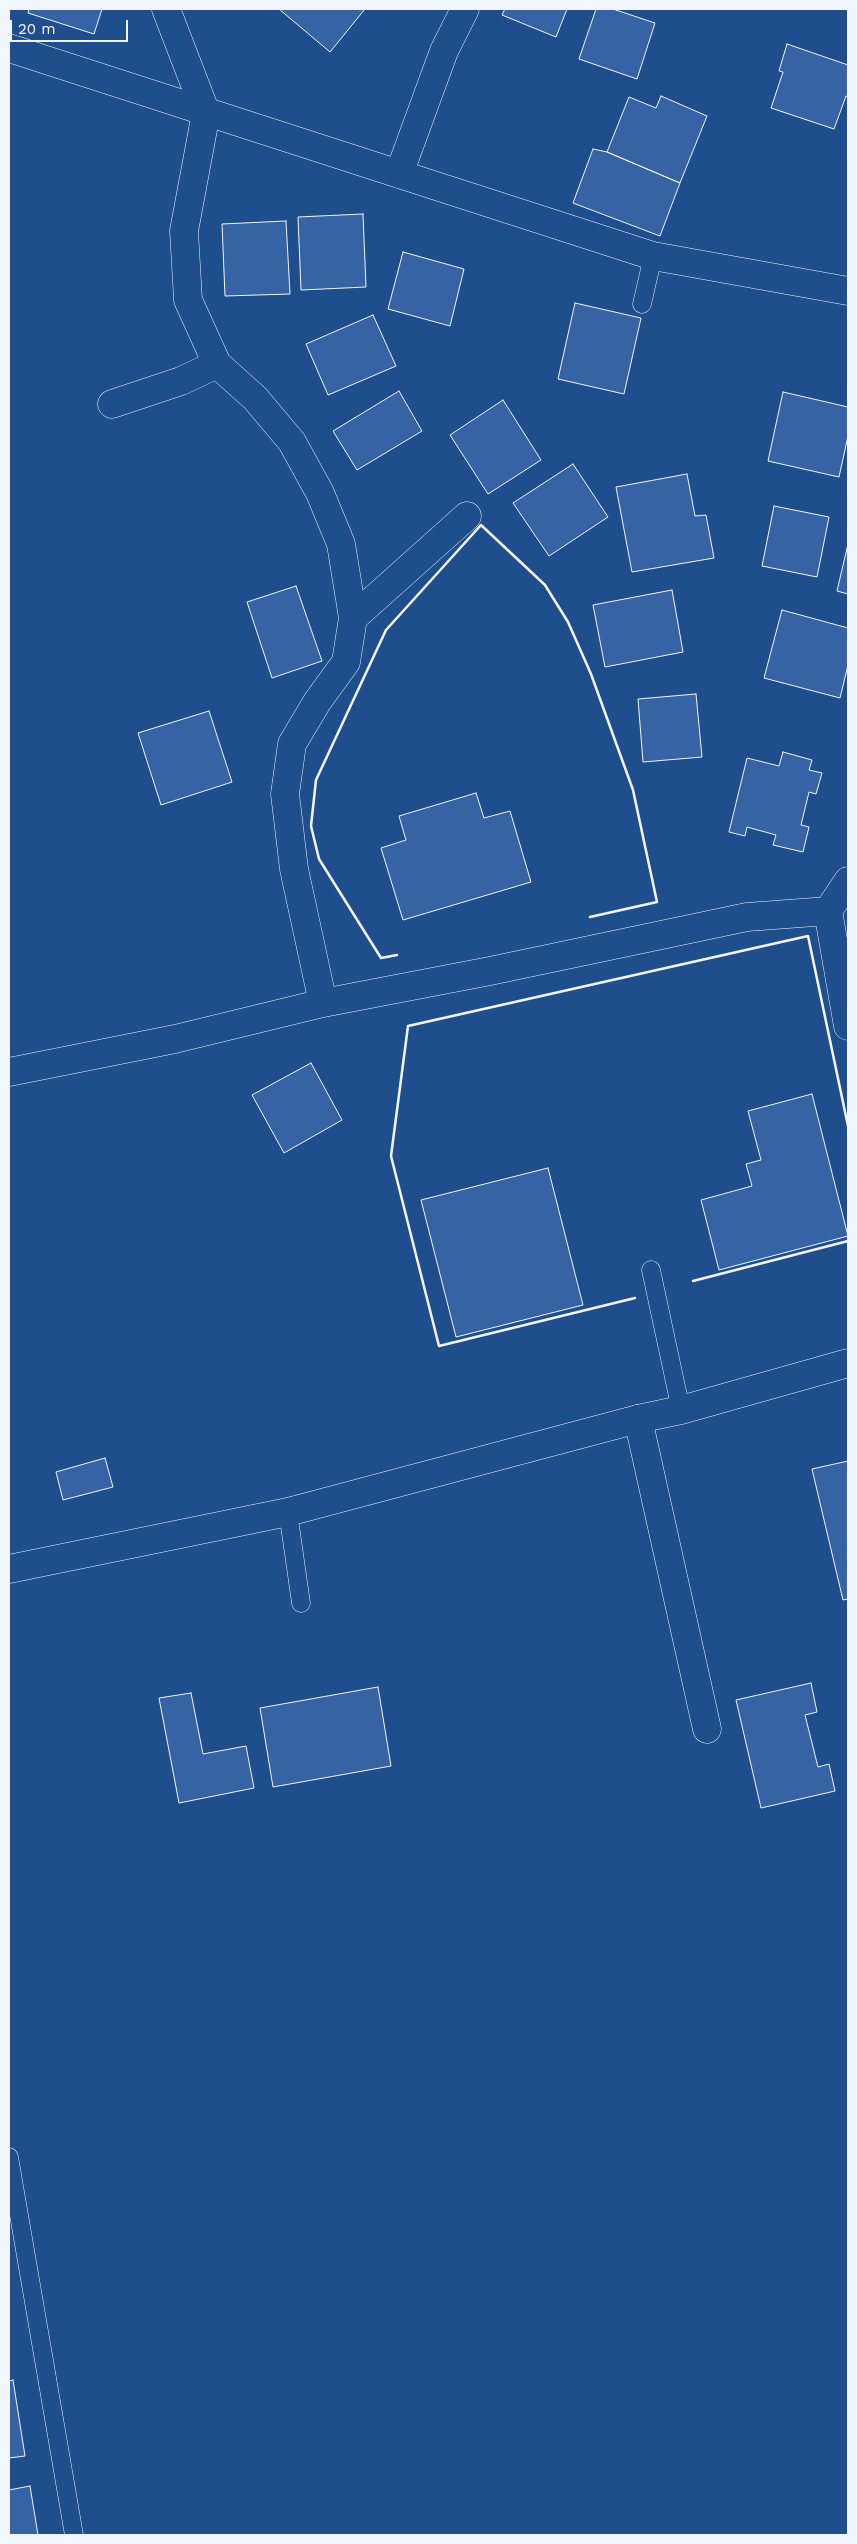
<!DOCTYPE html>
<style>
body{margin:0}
#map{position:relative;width:857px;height:2544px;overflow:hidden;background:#1f4e8c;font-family:"Work Sans",sans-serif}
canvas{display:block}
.frame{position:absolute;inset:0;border:10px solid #f2f6ff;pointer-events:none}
.scale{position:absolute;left:10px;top:20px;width:118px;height:22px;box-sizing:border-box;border:2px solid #f2f6ff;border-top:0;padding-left:6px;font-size:15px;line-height:18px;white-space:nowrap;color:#f2f6ff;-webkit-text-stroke:4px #1f4e8c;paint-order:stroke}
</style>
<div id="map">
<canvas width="857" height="2544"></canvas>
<div class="frame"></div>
<div class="scale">20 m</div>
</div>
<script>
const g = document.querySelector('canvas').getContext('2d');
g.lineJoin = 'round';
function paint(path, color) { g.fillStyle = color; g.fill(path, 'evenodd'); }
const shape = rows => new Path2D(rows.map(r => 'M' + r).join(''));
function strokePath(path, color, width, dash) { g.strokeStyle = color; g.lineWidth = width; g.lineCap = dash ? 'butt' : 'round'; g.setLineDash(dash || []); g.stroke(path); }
const building = shape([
 [29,9,102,9,94,34,28,13,29,9],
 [279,9,365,9,330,52,279,9],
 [505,9,567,9,556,37,502,15,505,9],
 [596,9,613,9,655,23,637,79,579,59,596,9],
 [787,44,848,65,848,97,846,96,834,129,771,108,783,72,779,71,787,44],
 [661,96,707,116,680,183,607,152,629,97,656,108,661,96],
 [593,149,607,152,680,183,660,236,573,203,593,149],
 [363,214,366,287,301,290,298,217,363,214],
 [286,221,290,294,225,296,222,224,286,221],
 [403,252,464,269,450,326,388,309,403,252],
 [575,303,641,318,624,394,558,379,575,303],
 [373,315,396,366,328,395,306,344,373,315],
 [399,391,422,431,357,470,333,431,399,391],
 [783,392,848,407,848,436,839,477,768,461,783,392],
 [503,400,541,460,488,494,450,435,503,400],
 [573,464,608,517,549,556,513,503,573,464],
 [687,474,695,516,706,515,714,558,632,572,616,487,687,474],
 [774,506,829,517,817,577,762,566,774,506],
 [848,544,848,594,837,591,848,544],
 [296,586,322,661,272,678,247,602,296,586],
 [672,590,683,652,605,667,593,605,672,590],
 [782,610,848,628,848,665,840,698,764,678,782,610],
 [696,694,702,757,643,762,638,699,696,694],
 [209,711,232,782,161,805,138,733,209,711],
 [783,752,812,760,809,770,822,773,816,794,809,792,801,825,809,827,803,852,773,845,776,835,747,827,745,836,729,832,747,758,779,766,783,752],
 [476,793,484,818,510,811,531,882,403,920,381,848,406,840,399,816,476,793],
 [311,1063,342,1120,284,1153,252,1095,311,1063],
 [812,1094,848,1236,719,1270,701,1200,752,1186,746,1164,761,1160,748,1111,812,1094],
 [548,1168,583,1305,456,1337,421,1200,548,1168],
 [105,1458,113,1487,63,1500,56,1472,105,1458],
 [848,1461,848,1599,843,1600,812,1469,848,1461],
 [811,1683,817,1712,805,1715,818,1767,829,1764,835,1791,761,1808,736,1700,811,1683],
 [378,1687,391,1766,273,1787,260,1708,378,1687],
 [191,1693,203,1754,246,1746,254,1788,179,1803,159,1698,191,1693],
 [13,2380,25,2456,9,2458,9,2381,13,2380],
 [30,2486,38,2535,9,2535,9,2490,30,2486]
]);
paint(building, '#3563a3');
strokePath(building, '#f2f6ff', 1);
const lane = shape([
 [642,304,653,256],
 [651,1270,681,1410],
 [288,1512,301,1603],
 [9,2157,74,2535]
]);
const street = shape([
 [166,9,206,113,184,231,188,300,217,364,255,398,292,442,320,493,341,544,353,618,346,662,317,702,292,744,285,794,294,869,323,1003],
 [9,48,653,256,848,291],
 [399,174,444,51,465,9],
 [112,404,181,381,217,364],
 [353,618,467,516],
 [848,881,828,911,848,1026],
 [9,1072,175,1039,323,1003,490,971,747,917,828,911],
 [638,1419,707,1729]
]);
const secondary = shape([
 [9,1569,288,1512,638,1419,681,1410,848,1363]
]);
strokePath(lane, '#f2f6ff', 19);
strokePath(street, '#f2f6ff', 29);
strokePath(secondary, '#f2f6ff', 29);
strokePath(lane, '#1f4e8c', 18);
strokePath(street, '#1f4e8c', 28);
strokePath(secondary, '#1f4e8c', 28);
strokePath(shape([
 [397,955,381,958,319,859,311,826,316,780,386,630,481,525,545,585,568,622,591,674,633,790,657,902,590,917],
 [693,1281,848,1241],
 [635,1298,439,1346,391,1156,408,1026,808,936,848,1126]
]), '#f2f6ff', 2.5);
</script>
